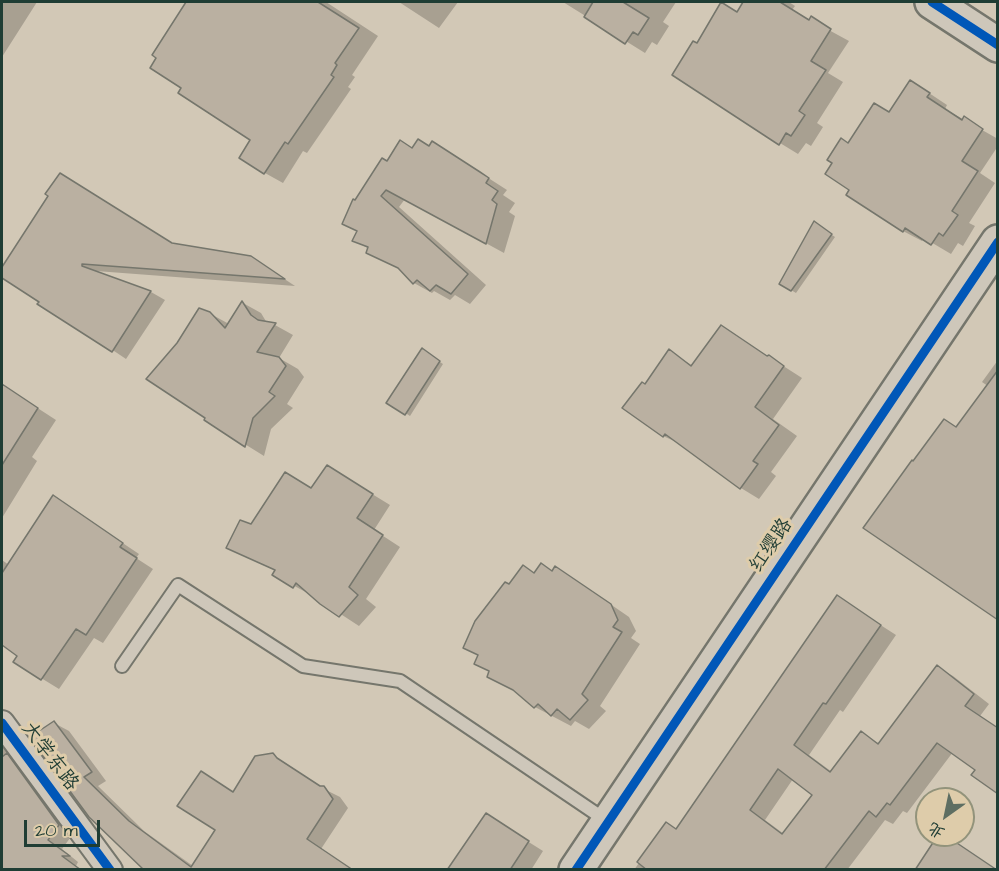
<!DOCTYPE html>
<meta charset="utf-8">
<style>
body{margin:0}
#map{position:relative;width:999px;height:871px;overflow:hidden;background:#d2c8b6;font-family:"Architects Daughter","LXGW WenKai TC",sans-serif}
canvas{display:block}
.frame{position:absolute;inset:0;border:3px solid #1f3d34;pointer-events:none}
.north{position:absolute;left:915px;top:787px;width:60px;height:60px;box-sizing:border-box;background:#deccaa;border:2px solid #92937b;border-radius:50%;rotate:213deg;font-size:16px;font-weight:700;line-height:24px;text-align:center;color:#1f3d34}
.north::after{content:'';display:block;margin:auto;width:21px;height:27px;background:#5e6e62;clip-path:polygon(50% 0,100% 100%,50% 72%,0 100%)}
.scale{position:absolute;left:24px;top:820px;width:76px;height:27px;box-sizing:border-box;border:3px solid #1f3d34;border-top:0;padding-left:8px;font-size:18px;line-height:21px;white-space:nowrap;color:#1f3d34;-webkit-text-stroke:4px #deccaa;paint-order:stroke}
</style>
<div id="map">
<canvas width="999" height="871"></canvas>
<div class="frame"></div>
<div class="north">北</div>
<div class="scale">20 m</div>
</div>
<script>
const g = document.querySelector('canvas').getContext('2d');
g.lineJoin = 'round';
function paint(path, color) { g.fillStyle = color; g.fill(path, 'evenodd'); }
const shape = rows => new Path2D(rows.map(r => 'M' + r).join(''));
function strokePath(path, color, width, dash) { g.strokeStyle = color; g.lineWidth = width; g.lineCap = dash ? 'butt' : 'round'; g.setLineDash(dash || []); g.stroke(path); }
function label(font, color, halo, rows, align = 'center') {
  g.font = font + ' "Architects Daughter","LXGW WenKai TC",sans-serif'; g.lineWidth = 6; g.setLineDash([]); g.textBaseline = 'middle'; g.strokeStyle = halo; g.fillStyle = color; for (const [text, x, y, turn = 0] of rows) {
    g.save(); g.translate(x, y); g.rotate((+turn || 0) * Math.PI / 180); g.textAlign = isNaN(turn) ? turn : align; if (halo) g.strokeText(text, 0, 0); g.fillText(text, 0, 0); g.restore();
  }
}
paint(shape([
 [2,2,37,2,2,57],
 [189,2,326,2,378,36,352,75,355,77,348,87,351,89,307,153,303,151,283,183,265,173,253,139,183,88,154,55],
 [399,2,458,2,439,28],
 [563,2,676,2,663,22,669,26,657,45,652,42,645,53],
 [745,2,789,2,795,6,792,10,849,41,828,73,843,82,817,123,823,127,811,146,806,143,798,154,780,143,697,45,738,13],
 [929,93,947,105,945,109,998,139,998,146,980,173,995,183,969,223,975,226,963,246,958,243,951,254,924,238,922,241,903,231,852,190,848,144,890,114],
 [430,148,451,154,507,190,503,195,515,203,509,212,515,216,504,253,405,199,399,207,486,285,470,304,455,295,450,300,434,291,432,293,414,283,403,271,368,253,369,249,354,240,359,232,355,202,387,163,412,149],
 [50,195,173,245,265,266,295,286,96,271,151,292,165,300,126,359,2,276,2,270],
 [819,226,835,237,796,293,781,284],
 [243,303,261,313,267,323,275,325,293,335,279,358,298,369,304,377,287,404,293,408,271,429,264,456,206,420,209,313,229,324],
 [721,326,802,378,773,419,797,436,771,472,776,476,759,499,741,488,683,445,663,436,645,385,670,351,693,366],
 [422,350,443,364,410,416,389,402],
 [998,360,998,393,982,382],
 [2,385,56,420,32,457,37,461,2,518],
 [346,478,390,505,374,530,400,547,366,599,376,607,359,626,313,596,274,575,276,571,228,547,251,526,312,490],
 [54,497,139,554,136,558,153,569,103,643,94,638,59,689,15,662,19,655,8,637,2,633,2,560,9,565],
 [523,567,535,574,553,572,574,579,629,617,636,631,631,638,640,644,600,706,606,711,589,729,575,721,571,726,535,707,510,586],
 [837,597,896,635,843,712,840,710,809,755,832,772,861,733,880,744,937,667,953,676,989,704,980,716,977,770,953,752,907,813,903,811,893,824,885,820,847,870,634,870,666,824,677,830],
 [793,779,814,795,784,834,765,820],
 [54,723,69,731,106,781,98,786,144,831,193,866,217,830,234,793,273,755,322,788,340,797,348,808,321,849,352,870,147,870,122,848],
 [2,725,13,753,10,757,21,764,73,834,62,849,78,862,76,866,81,870,2,870],
 [500,824,543,851,531,870,449,870]
]), '#0003');
const building = shape([
 [186,2,318,2,359,28,335,63,337,65,331,75,334,77,288,144,285,142,264,174,239,158,250,140,178,93,181,88,150,68,156,58,152,55,186,2],
 [593,2,623,2,649,18,638,35,633,32,625,44,584,17,593,2],
 [721,2,737,12,743,2,780,2,809,20,811,16,831,29,811,61,826,70,799,111,805,115,791,136,786,133,779,145,672,75,693,41,697,43,721,2],
 [910,80,930,93,927,97,962,120,964,116,983,129,962,161,978,171,952,211,958,215,943,236,939,233,931,245,905,228,903,232,846,195,849,190,825,174,832,163,827,160,841,138,848,143,874,103,889,112,910,80],
 [418,139,429,146,432,141,480,172,489,178,486,183,498,191,492,200,497,204,486,244,386,190,381,196,468,274,451,294,436,285,430,291,417,280,413,284,398,268,366,253,368,247,352,241,357,231,342,224,353,199,355,200,382,158,387,161,400,140,412,148,418,139],
 [60,173,172,243,251,256,285,279,82,264,82,266,151,291,112,352,37,304,39,302,2,278,2,267,48,196,45,194,60,173],
 [814,221,832,234,791,291,779,284,814,221],
 [242,301,251,315,258,320,276,323,257,352,279,357,286,366,269,392,275,396,253,418,245,447,204,420,205,418,146,379,177,343,199,308,210,312,225,328,242,301],
 [721,325,767,356,769,355,784,366,755,407,779,425,753,461,758,464,740,489,665,434,663,437,622,408,642,382,645,384,669,349,691,366,721,325],
 [422,348,440,361,405,415,386,403,422,348],
 [998,370,998,620,863,528,912,460,913,461,944,419,956,427,998,370],
 [2,384,38,408,2,465,2,384],
 [327,465,373,494,357,518,383,535,349,587,358,595,339,617,320,604,296,583,293,588,272,575,275,570,226,548,240,520,251,524,285,472,311,488,327,465],
 [53,495,123,543,120,547,137,558,86,635,76,629,41,680,13,662,17,656,2,645,2,573,53,495],
 [541,563,552,571,555,566,611,604,618,620,613,627,622,632,582,694,588,700,570,720,557,709,551,716,538,704,534,708,513,690,487,677,489,671,474,664,478,655,463,648,475,621,505,582,509,584,523,565,534,573,541,563],
 [837,595,881,625,826,704,823,703,794,745,830,772,861,731,878,744,937,665,974,694,965,706,998,728,998,794,971,775,975,770,937,743,890,805,887,803,876,817,869,811,824,870,647,870,637,862,666,822,676,829,837,595],
 [778,769,812,795,782,834,750,810,778,769],
 [54,721,92,772,84,777,129,821,191,867,215,830,177,806,201,771,233,792,255,756,273,753,277,758,320,786,324,786,333,799,307,839,353,870,144,870,89,817,30,737,54,721],
 [7,753,59,825,48,840,70,856,62,856,81,870,2,870,2,757,7,753],
 [486,813,529,841,510,870,447,870,486,813],
 [938,835,945,835,997,870,915,870,938,835]
]);
paint(building, '#bab0a1');
strokePath(building, '#75766c', 1.5);
const lane = shape([
 [122,666,178,585,303,666,400,681,607,821]
]);
const street = shape([
 [2,723,110,870]
]);
const secondary = shape([
 [932,2,998,45],
 [576,870,998,242]
]);
strokePath(lane, '#75766c', 16);
strokePath(street, '#75766c', 28);
strokePath(secondary, '#75766c', 38);
strokePath(lane, '#cec7ba', 12);
strokePath(street, '#cec7ba', 24);
strokePath(secondary, '#cec7ba', 33);
strokePath(shape([
 [932,2,998,45],
 [2,723,110,870],
 [576,870,998,242]
]), '#0057b8', 9);
label('20px', '#1f3d34', '#deccaa', [
 ["红缨路",772,546,-56],
 ["大学东路",49,757,53]
]);
</script>
